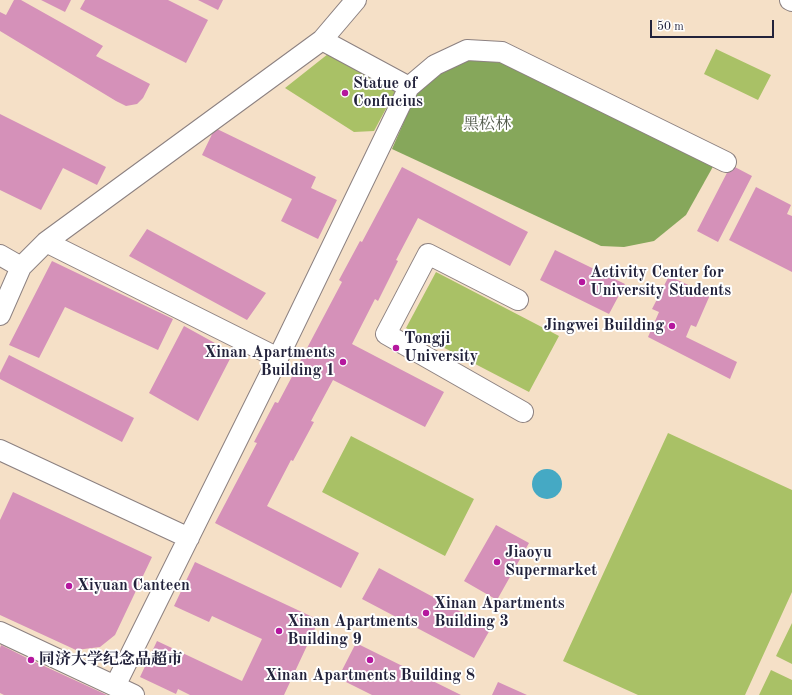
<!DOCTYPE html>
<meta charset="utf-8">
<style>
body{margin:0}
#map{position:relative;width:792px;height:695px;overflow:hidden;background:#f5e0c7;font-family:"Old Standard TT",serif}
canvas{display:block}
.scale{position:absolute;left:650px;top:20px;width:124px;height:18px;box-sizing:border-box;border:2px solid #22223b;border-top:0;padding-left:5px;font-size:12px;line-height:14px;white-space:nowrap;color:#22223b;-webkit-text-stroke:3px #fff;paint-order:stroke}
</style>
<div id="map">
<canvas width="792" height="695"></canvas>
<div class="scale">50 m</div>
</div>
<script>
const g = document.querySelector('canvas').getContext('2d');
g.lineJoin = 'round';
function paint(path, color) { g.fillStyle = color; g.fill(path, 'evenodd'); }
const shape = rows => new Path2D(rows.map(r => 'M' + r).join(''));
function strokePath(path, color, width, dash) { g.strokeStyle = color; g.lineWidth = width; g.lineCap = dash ? 'butt' : 'round'; g.setLineDash(dash || []); g.stroke(path); }
function label(font, color, halo, rows, align = 'center') {
  g.font = font + ' "Old Standard TT","Noto Serif SC",serif'; g.lineWidth = 4; g.setLineDash([]); g.textBaseline = 'middle'; g.strokeStyle = halo; g.fillStyle = color; for (const [text, x, y, turn = 0] of rows) {
    g.save(); g.translate(x, y); g.rotate((+turn || 0) * Math.PI / 180); g.textAlign = isNaN(turn) ? turn : align; if (halo) g.strokeText(text, 0, 0); g.fillText(text, 0, 0); g.restore();
  }
}
paint(shape([
 [716,49,771,75,758,100,704,74],
 [328,54,396,90,374,131,354,132,285,88],
 [436,272,559,336,529,392,406,328],
 [668,433,792,490,792,592,745,695,638,695,563,661],
 [351,436,474,499,445,556,322,492],
 [792,623,792,664,776,656],
 [771,670,792,680,792,695,759,695]
]), '#a9c166');
paint(shape([
 [468,59,504,63,715,163,686,215,654,241,624,247,601,246,392,149,417,92,436,72]
]), '#86a75b');
paint(shape([
 '532 484a15 15 0 1 1 30 0a15 15 0 1 1-30 0Z'
]), '#45a9c4');
paint(shape([
 [14,0,21,0,103,46,96,56,150,84,143,98,137,104,126,106,116,101,0,31,0,12,6,15],
 [41,0,71,0,65,12],
 [85,0,168,0,208,20,186,63,80,9],
 [198,0,223,0,218,10],
 [0,114,106,167,97,185,63,168,41,210,0,190],
 [215,128,316,177,311,188,337,200,318,239,281,221,292,199,202,155],
 [731,165,752,176,718,242,697,231],
 [402,167,528,232,510,266,418,218,396,260,398,261,378,301,375,299,352,344,444,392,425,427,333,380,311,421,314,422,293,461,291,460,267,506,359,553,341,588,215,523,257,443,254,442,275,402,278,403,342,282,339,280,360,241,362,242],
 [756,187,791,205,787,214,792,216,792,272,729,240],
 [147,229,266,293,247,320,129,256],
 [555,250,625,284,609,314,540,280],
 [52,261,173,319,158,350,65,307,39,358,9,345],
 [669,276,710,295,696,327,691,325,686,337,737,362,730,379,648,337,659,312,652,309],
 [184,326,233,353,198,421,149,393],
 [9,355,134,418,122,442,0,379,0,373],
 [13,492,152,557,115,635,100,647,76,650,0,615,0,520],
 [496,525,529,543,497,600,464,581],
 [195,562,319,620,284,695,190,695,178,689,176,694,140,677,157,641,242,681,262,639,212,616,209,622,174,606],
 [379,568,491,628,474,658,362,599],
 [356,643,461,695,372,695,338,678],
 [1,645,31,660,107,695,4,695,0,693,0,648],
 [498,682,527,695,492,695]
]), '#d591b9');
const minor = shape([
 [790,0,792,1],
 [409,87,435,65,467,50,502,52,726,162],
 [46,242,278,358],
 [0,255,21,267],
 [518,300,428,254,386,334,523,412],
 [0,315,21,267,46,242,322,40,356,0],
 [0,450,189,538],
 [0,632,134,695],
 [115,686,278,358,409,87,322,40]
]);
strokePath(minor, '#8c8181', 22);
strokePath(minor, '#fff', 20);
for (const [x, y, r, color] of [
 [345,93,4,"#b5179e"],
 [582,282,4,"#b5179e"],
 [672,326,4,"#b5179e"],
 [396,348,4,"#b5179e"],
 [343,362,4,"#b5179e"],
 [497,562,4,"#b5179e"],
 [69,586,4,"#b5179e"],
 [426,613,4,"#b5179e"],
 [279,631,4,"#b5179e"],
 [31,660,4,"#b5179e"],
 [370,660,4,"#b5179e"]
]) { const dot = new Path2D(); dot.arc(x, y, r, 0, 2 * Math.PI); g.fillStyle = color; g.fill(dot); strokePath(dot, '#fff', 1.5); }
label('bold 16px', '#22223b', '#fff', [
 ["Statue of",353,84],
 ["Confucius",353,102],
 ["Activity Center for",590,273],
 ["University Students",590,291],
 ["Jingwei Building",664,326,"right"],
 ["Tongji",404,339],
 ["University",404,357],
 ["Xinan Apartments",335,353,"right"],
 ["Building 1",335,371,"right"],
 ["Jiaoyu",505,553],
 ["Supermarket",505,571],
 ["Xiyuan Canteen",77,586],
 ["Xinan Apartments",434,604],
 ["Building 3",434,622],
 ["Xinan Apartments",287,622],
 ["Building 9",287,640],
 ["同济大学纪念品超市",39,660],
 ["Xinan Apartments Building 8",370,676,"center"]
], 'left');
label('16px', '#515a4a', '#fff', [
 ["黑松林",487,125]
]);
</script>
